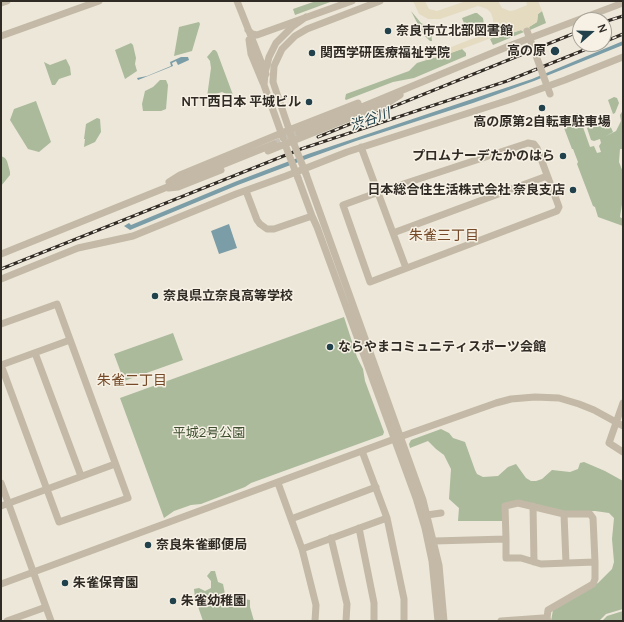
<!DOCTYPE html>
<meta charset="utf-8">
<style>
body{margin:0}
#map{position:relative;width:624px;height:622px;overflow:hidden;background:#ede7d9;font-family:Manrope,sans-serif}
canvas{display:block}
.frame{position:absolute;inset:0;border:2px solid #312b26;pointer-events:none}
.north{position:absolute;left:572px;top:12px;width:40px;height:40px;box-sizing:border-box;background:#f6f1e4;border:1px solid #a7a298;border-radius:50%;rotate:70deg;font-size:11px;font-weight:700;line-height:16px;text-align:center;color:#312b26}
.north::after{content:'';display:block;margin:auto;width:14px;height:18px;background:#21424d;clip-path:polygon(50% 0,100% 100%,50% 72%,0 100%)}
</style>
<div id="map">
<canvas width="624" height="622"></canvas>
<div class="frame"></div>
<div class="north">N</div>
</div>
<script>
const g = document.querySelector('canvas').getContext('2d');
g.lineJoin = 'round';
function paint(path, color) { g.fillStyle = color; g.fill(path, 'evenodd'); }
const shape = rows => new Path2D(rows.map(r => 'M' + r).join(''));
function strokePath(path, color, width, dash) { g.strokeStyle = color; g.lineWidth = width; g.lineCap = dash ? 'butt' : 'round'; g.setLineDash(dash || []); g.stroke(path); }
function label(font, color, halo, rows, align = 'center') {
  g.font = font + ' Manrope,"Noto Sans JP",sans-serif'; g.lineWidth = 3; g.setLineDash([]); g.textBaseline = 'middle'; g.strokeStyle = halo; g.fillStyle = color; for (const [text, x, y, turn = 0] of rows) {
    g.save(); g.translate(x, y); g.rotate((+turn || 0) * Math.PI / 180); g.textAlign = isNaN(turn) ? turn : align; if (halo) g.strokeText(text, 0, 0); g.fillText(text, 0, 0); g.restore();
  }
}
paint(shape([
 [316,1,333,1,295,15,293,9],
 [411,11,421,23,427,26,432,26,431,33,432,41,430,41,423,34],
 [542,11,546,23,530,30,529,27,537,22,538,14],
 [475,13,477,13,483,18,484,25,481,29,468,34,462,18],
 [199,22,200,24,192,51,174,56,179,27],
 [521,30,524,32,493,45,490,39,494,37,496,38],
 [131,43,133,45,136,58,135,64,137,71,125,79,115,50],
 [462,49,466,53,466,56,414,78,393,82,346,100,345,99,346,94,409,71,417,63],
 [213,50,215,50,217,52,233,95,231,96,222,92,207,97,211,68,210,61,207,57],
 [66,59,70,67,71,75,59,79,55,85,52,85,44,62,50,65],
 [160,80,166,80,168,85,166,109,161,111,143,111,142,104,145,91,153,87],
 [614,97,617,98,619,103,615,113,613,114,608,100],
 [36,101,51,142,39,152,28,149,10,120,14,109],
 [623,110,623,149,620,149,619,162,623,172,623,198,620,217,623,219,623,226,598,217,595,207,593,206,577,164,578,162,573,149,572,149,561,120,578,113,590,147,594,146,597,153,601,152,599,146,601,143,600,139,594,141,591,140,587,128,607,120,608,121,613,132,606,136,616,131,621,121,620,115],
 [97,118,100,119,101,132,95,142,84,147,85,139,84,139,86,124],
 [1,156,5,158,7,161,10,172,10,175,1,186],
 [344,317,357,357,363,369,365,381,384,432,383,435,251,483,245,487,201,504,191,505,174,511,164,518,120,398],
 [173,333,183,360,124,381,114,354],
 [441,429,449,433,453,438,465,442,475,470,477,474,483,477,498,476,508,467,516,464,526,478,531,481,536,481,542,479,552,470,570,472,578,469,580,463,584,462,605,471,623,481,623,609,606,614,599,621,551,621,553,610,598,583,612,569,614,562,612,539,614,518,609,513,595,511,566,512,503,504,503,521,458,521,459,508,449,499,451,469,444,455,436,449,428,441,410,448,409,444,411,440],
 [211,571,215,571,218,582,223,584,225,594,236,604,245,599,250,600,250,607,254,621,203,621,195,598,194,589,199,588,205,591,211,588,211,581,207,576],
 [623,611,623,621,602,621,607,616]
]), '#aaba9b');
paint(shape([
 [413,1,425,1,429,9,437,11,466,1,498,1,502,8,510,11,515,10,527,5,526,1,538,1,542,11,538,14,537,22,529,27,530,30,524,32,521,30,496,38,494,37,446,55,425,60,431,50,441,51,487,33,493,26,493,19,491,13,487,9,478,6,440,19,428,19,419,14]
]), '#e4dbc1');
paint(shape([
 [623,41,623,45,534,81,473,103,356,141,309,158,238,185,130,230,124,226,129,223,131,225,237,181,308,154,532,79],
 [181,57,188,57,189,60,178,65,176,61,172,63,173,66,138,80,137,78,147,76,171,66,170,62],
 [229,224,237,248,219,254,211,231]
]), '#7b9da7');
strokePath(shape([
 [274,144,299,133]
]), '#c7c1b5', 7, [7, 3.5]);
strokePath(shape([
 [237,1,266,74],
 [1,3,7,1],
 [248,30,252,34,257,35,352,1],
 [1,36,99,1],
 [249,40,251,54,263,83],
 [299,133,509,46,623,3],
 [283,138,264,85,265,73,269,57,276,43,292,27,306,17],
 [528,143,534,144,537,148,559,207,557,211,370,282,343,205,379,192,528,143],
 [294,144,273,82,274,66,282,49,295,36,307,29,380,1],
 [361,147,406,268],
 [268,151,389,102,400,95],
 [306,174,423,500,439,565,444,621],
 [298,178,312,216,317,227,416,498,425,528,432,561,438,621],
 [169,182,180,175,289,130,358,103],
 [169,188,178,187,221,170],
 [246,191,257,220,260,224,267,229,274,229,312,216],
 [393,233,547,176],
 [1,254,274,144],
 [1,279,78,248,133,236,236,194,286,176,347,152,512,99,565,80,623,57],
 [1,324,57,304,128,498,59,522,1,365],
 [35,353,81,476],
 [1,365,70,340],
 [623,403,609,443,623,452],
 [362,451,387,518,404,599,404,621],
 [1,483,51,621],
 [278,483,302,549,316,605,315,621],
 [1,506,115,464],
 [533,506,534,562],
 [564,514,566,563],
 [427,515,441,513],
 [291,519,376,487],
 [359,528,374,603,374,621],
 [331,538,347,604,346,621],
 [506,539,505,506,518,503,564,514,590,514,593,518,595,562],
 [434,541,506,539,506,558,521,558,541,564,595,562,595,579,593,584,548,610,547,618],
 [302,549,387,518],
 [1,584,408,434,496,403,511,399,535,397,559,398,579,404,594,410,623,426],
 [7,621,46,607],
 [501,621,543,618,547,618,548,621]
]), '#c3b9a6', 7);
const rail = shape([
 [604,22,623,16],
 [604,42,623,34],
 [318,137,580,31],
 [1,269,301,149,507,81,599,44]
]);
strokePath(rail, '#312b26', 3);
strokePath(rail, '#f6f1e4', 1.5, [4.5]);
strokePath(shape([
 [527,31,550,94],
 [294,144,306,174],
 [286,147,298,178]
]), '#c3b9a6', 7);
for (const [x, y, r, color] of [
 [388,31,4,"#21424d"],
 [555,51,5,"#21424d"],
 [312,53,4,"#21424d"],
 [309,102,4,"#21424d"],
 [542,108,4,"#21424d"],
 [563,156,4,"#21424d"],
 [573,190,4,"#21424d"],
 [155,296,4,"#21424d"],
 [330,347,4,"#21424d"],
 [148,545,4,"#21424d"],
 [65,583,4,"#21424d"],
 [173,601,4,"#21424d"]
]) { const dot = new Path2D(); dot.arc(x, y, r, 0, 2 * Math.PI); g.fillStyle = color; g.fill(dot); strokePath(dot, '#f6f1e4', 1.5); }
label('bold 13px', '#312b26', '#f6f1e4', [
 ["奈良市立北部図書館",396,31],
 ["高の原",546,51,"right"],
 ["関西学研医療福祉学院",320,53],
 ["NTT西日本 平城ビル",301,102,"right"],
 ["高の原第2自転車駐車場",542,122,"center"],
 ["プロムナーデたかのはら",555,156,"right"],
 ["日本総合住生活株式会社 奈良支店",565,190,"right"],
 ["奈良県立奈良高等学校",163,296],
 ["ならやまコミュニティスポーツ会館",338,347],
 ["奈良朱雀郵便局",156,545],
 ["朱雀保育園",73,583],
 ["朱雀幼稚園",181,601]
], 'left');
label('13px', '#3b4c2d', '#f6f1e4', [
 ["平城2号公園",209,433]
]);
label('italic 14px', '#21424d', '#f6f1e4', [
 ["渋谷川",370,120,-19]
]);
label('14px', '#764a29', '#f6f1e4', [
 ["朱雀三丁目",444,236],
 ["朱雀二丁目",132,381]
]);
</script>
